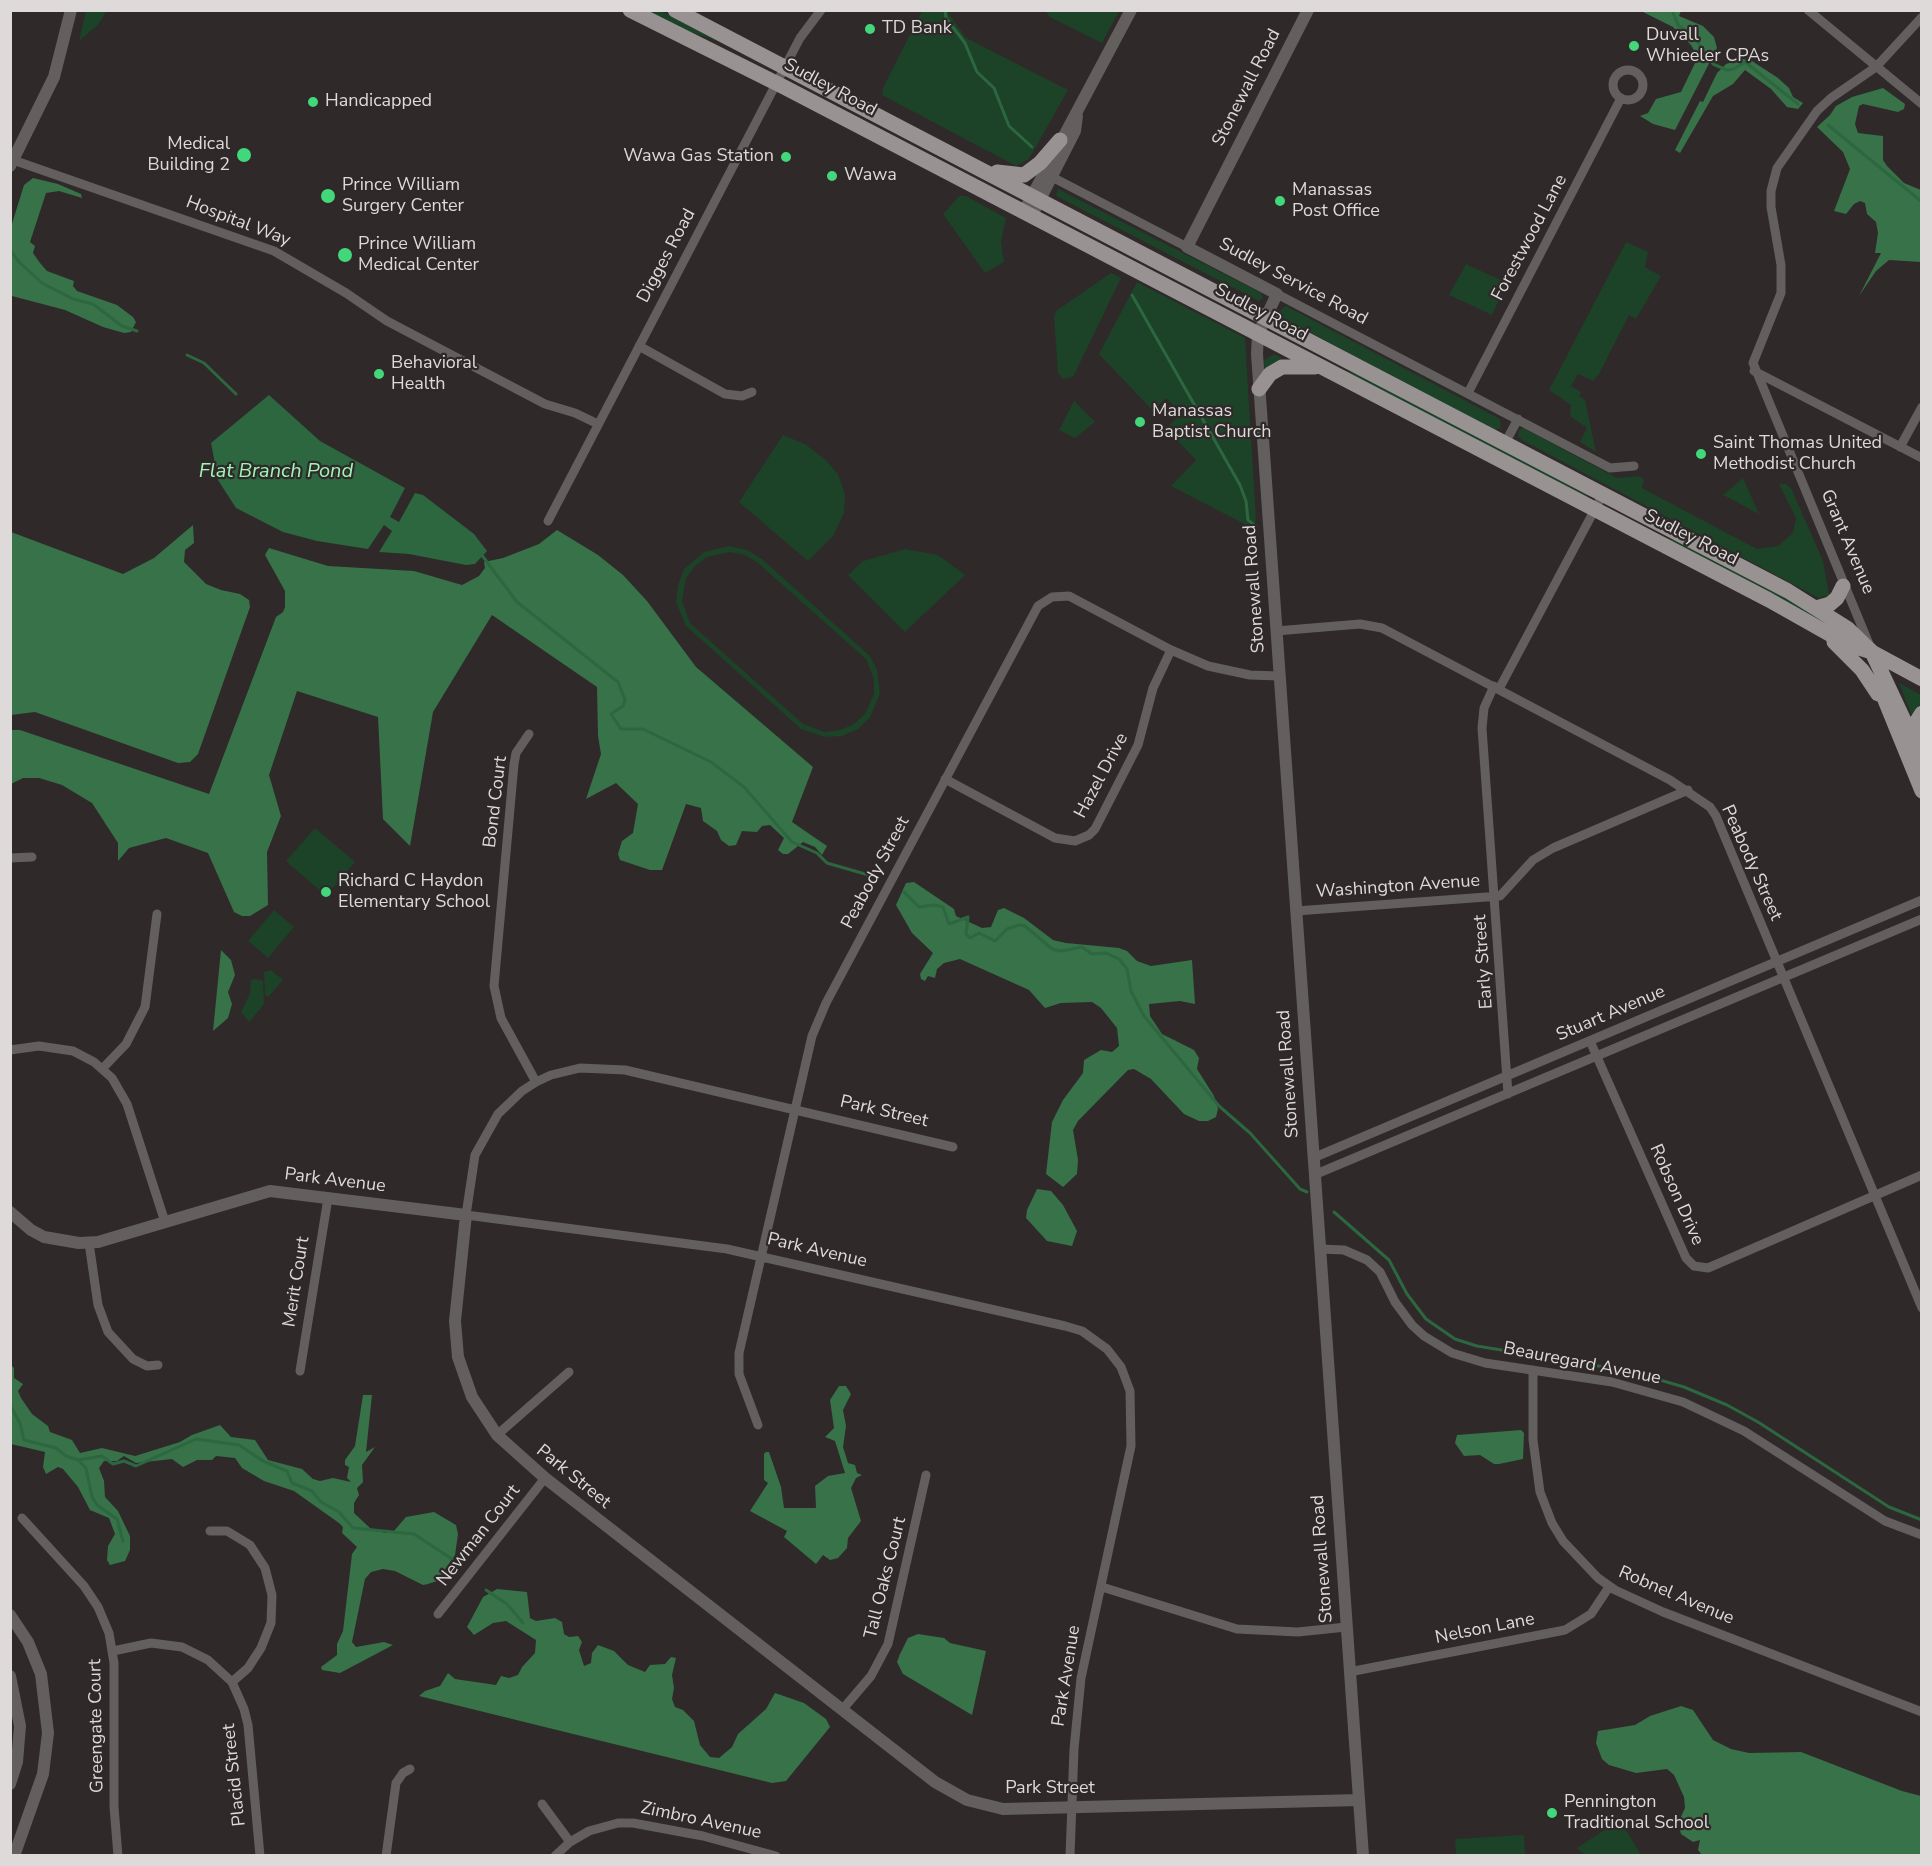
<!DOCTYPE html>
<style>
body{margin:0}
#map{position:relative;width:1932px;height:1866px;overflow:hidden;background:#2f2929;font-family:"Nunito Sans",sans-serif}
canvas{display:block}
.frame{position:absolute;inset:0;border:12px solid #dedada;pointer-events:none}
</style>
<div id="map">
<canvas width="1932" height="1866"></canvas>
<div class="frame"></div>
</div>
<script>
const g = document.querySelector('canvas').getContext('2d');
g.lineJoin = 'round';
function paint(path, color) { g.fillStyle = color; g.fill(path, 'evenodd'); }
const shape = rows => new Path2D(rows.map(r => 'M' + r).join(''));
function strokePath(path, color, width, dash) { g.strokeStyle = color; g.lineWidth = width; g.lineCap = dash ? 'butt' : 'round'; g.setLineDash(dash || []); g.stroke(path); }
function label(font, color, halo, rows, align = 'center') {
  g.font = font + ' "Nunito Sans",sans-serif'; g.lineWidth = 4.5; g.setLineDash([]); g.textBaseline = 'middle'; g.strokeStyle = halo; g.fillStyle = color; for (const [text, x, y, turn = 0] of rows) {
    g.save(); g.translate(x, y); g.rotate((+turn || 0) * Math.PI / 180); g.textAlign = isNaN(turn) ? turn : align; if (halo) g.strokeText(text, 0, 0); g.fillText(text, 0, 0); g.restore();
  }
}
paint(shape([
 [86,11,110,11,106,12,98,25,79,41],
 [646,11,661,11,733,46,688,31],
 [922,11,947,11,966,38,1068,90,1029,159,1016,166,882,95,883,88],
 [1045,11,1119,11,1102,43,1050,17],
 [1058,189,1261,293,1263,298,1259,301,1056,196],
 [959,196,966,196,1006,218,1001,242,1004,262,985,273,943,214],
 [1626,242,1648,252,1645,267,1661,276,1636,319,1629,315,1599,374,1593,381,1578,374,1571,386,1581,392,1579,396,1585,400,1596,452,1580,442,1587,428,1570,416,1571,405,1549,390],
 [1466,264,1507,283,1492,315,1449,295],
 [1111,273,1121,278,1073,377,1063,379,1058,373,1054,317,1056,311],
 [1137,282,1245,338,1256,520,1252,528,1171,486,1196,460,1166,429,1181,413,1166,398,1153,411,1099,354],
 [1286,306,1500,419,1501,428,1494,430,1281,317,1279,311],
 [1274,354,1281,357,1282,362,1265,372,1264,360],
 [1337,369,1360,374,1587,493,1588,499],
 [1074,401,1095,422,1075,438,1059,430],
 [1523,428,1617,478,1639,476,1644,480,1642,488,1757,549,1778,546,1793,533,1796,518,1779,484,1786,484,1792,490,1823,561,1829,595,1819,598,1522,440,1518,436,1519,430],
 [783,435,805,444,826,460,838,474,845,495,844,513,833,536,808,561,739,502],
 [1743,478,1759,514,1723,495],
 [1654,534,1681,542,1826,619,1850,638],
 [729,546,747,550,762,559,870,656,877,670,880,694,870,717,858,729,842,736,825,737,801,729,686,626,676,602,678,585,684,569,704,552],
 [730,552,745,555,758,563,866,659,874,679,874,694,865,714,854,724,840,730,825,732,803,724,690,623,682,601,686,578,695,566,707,557],
 [905,549,938,555,965,575,905,632,848,575,863,561],
 [1899,683,1921,695,1921,703,1912,716],
 [315,828,355,862,326,896,286,861],
 [274,910,294,927,268,958,248,941],
 [271,970,283,980,268,997,265,995,264,972],
 [255,979,263,981,264,1004,249,1022,241,1012,250,993,251,980],
 [1615,1823,1623,1825,1641,1855,1585,1855,1577,1848],
 [1524,1835,1525,1855,1456,1855,1455,1839]
]), '#1c4228');
paint(shape([
 [1641,11,1681,11,1679,16,1703,26,1714,37,1717,48,1675,130,1653,124,1640,116,1648,113,1656,99,1681,92,1696,61,1696,54,1691,45,1673,27],
 [1743,59,1752,61,1778,78,1789,88,1793,97,1803,103,1798,109,1787,107,1771,89,1745,70,1733,84,1713,96,1680,153,1675,150,1700,101,1703,102,1717,73,1726,64],
 [1883,88,1905,104,1904,109,1898,112,1863,104,1859,106,1855,124,1858,133,1883,136,1883,160,1887,166,1904,183,1921,190,1921,262,1889,260,1876,271,1859,296,1881,253,1875,253,1878,233,1876,222,1867,214,1865,203,1860,201,1854,204,1846,214,1834,211,1850,169,1843,152,1817,127,1830,115,1836,106,1852,97],
 [33,178,58,184,81,194,82,198,59,191,46,193,30,242,35,246,33,253,40,263,47,271,74,281,73,286,77,291,117,305,133,317,136,322,131,332,124,333,103,327,65,310,12,296,11,300,11,227,24,185],
 [193,525,194,543,185,550,184,562,206,584,221,590,240,594,249,600,250,607,198,754,190,762,178,763,35,712,11,715,11,532,123,574,154,558],
 [557,530,598,555,623,575,647,601,696,667,813,767,792,822,827,846,822,855,815,847,803,842,788,854,783,854,778,850,784,838,770,825,762,826,757,832,742,831,736,845,729,846,721,840,717,831,703,821,701,808,686,804,662,870,650,870,620,860,618,854,622,841,633,833,638,804,616,783,586,799,601,754,598,736,597,687,492,615,433,712,410,846,383,819,378,717,297,691,269,775,281,816,267,852,268,905,250,916,242,916,234,912,208,853,166,838,129,848,118,861,118,843,92,803,62,785,39,778,23,778,11,784,11,730,20,730,209,794,276,617,283,612,285,607,285,591,265,555,269,548,328,566,414,571,462,585,479,576,485,568,484,562,503,558,539,544],
 [914,882,954,909,956,916,982,928,991,927,998,910,1004,908,1024,918,1053,940,1066,943,1119,948,1127,951,1137,961,1151,966,1192,960,1195,1004,1180,1001,1149,1004,1150,1016,1162,1034,1194,1050,1199,1058,1197,1069,1214,1096,1218,1109,1216,1117,1208,1121,1199,1121,1184,1114,1151,1079,1134,1069,1128,1070,1078,1121,1073,1130,1078,1160,1077,1174,1063,1187,1046,1174,1052,1122,1063,1100,1083,1073,1084,1060,1101,1050,1112,1052,1119,1046,1117,1028,1101,1008,1092,1002,1061,1003,1045,1008,1029,990,960,959,944,963,937,969,935,978,928,976,925,981,921,979,920,974,933,953,912,933,896,905,906,883],
 [221,950,231,960,235,975,228,992,232,1004,228,1018,213,1031],
 [1037,1189,1051,1191,1063,1205,1077,1231,1072,1246,1047,1241,1026,1218,1027,1210],
 [11,1365,14,1368,14,1378,23,1384,18,1391,21,1398,32,1414,48,1426,50,1432,72,1440,80,1453,102,1448,135,1456,180,1442,192,1435,220,1425,231,1437,255,1440,268,1460,302,1469,313,1479,320,1481,333,1478,351,1482,347,1478,349,1467,345,1465,345,1460,355,1446,363,1395,372,1395,366,1452,375,1447,362,1465,363,1482,357,1488,359,1495,354,1503,354,1513,370,1528,385,1533,393,1532,406,1517,434,1512,456,1525,458,1534,455,1555,437,1581,428,1584,423,1585,395,1571,383,1569,371,1572,365,1579,352,1642,356,1647,384,1642,393,1645,340,1673,322,1670,321,1667,337,1655,337,1644,343,1631,352,1554,357,1547,342,1533,343,1527,339,1523,294,1491,264,1481,242,1468,235,1458,216,1456,212,1460,197,1460,183,1467,172,1459,136,1463,124,1456,117,1461,104,1461,99,1468,104,1481,105,1497,118,1511,130,1536,130,1550,125,1561,110,1565,107,1560,108,1546,115,1534,109,1518,90,1510,78,1487,63,1469,58,1467,46,1474,43,1467,45,1452,11,1444],
 [839,1386,846,1386,851,1394,843,1410,846,1426,843,1447,848,1463,855,1465,857,1473,862,1475,856,1478,851,1488,861,1521,848,1538,847,1548,838,1558,830,1560,823,1555,816,1564,784,1537,787,1531,750,1511,768,1483,764,1480,764,1454,766,1452,769,1452,781,1487,784,1508,816,1508,815,1486,828,1476,845,1473,835,1441,825,1437,834,1428,830,1400],
 [1521,1430,1524,1433,1523,1459,1499,1464,1494,1464,1480,1455,1464,1456,1455,1443,1457,1435],
 [497,1589,527,1592,530,1618,536,1621,555,1618,562,1622,564,1634,569,1637,578,1636,582,1642,579,1650,584,1666,591,1663,592,1653,598,1645,614,1651,628,1665,645,1672,650,1665,665,1664,671,1657,676,1658,672,1675,674,1688,672,1699,675,1707,683,1710,694,1721,700,1745,710,1757,719,1758,732,1747,738,1734,766,1709,775,1693,804,1703,826,1719,830,1727,786,1781,772,1783,419,1696,425,1691,440,1686,448,1673,455,1679,496,1685,501,1676,509,1678,518,1675,522,1667,535,1653,536,1640,506,1621,493,1623,474,1635,467,1627,483,1597],
 [918,1634,944,1638,950,1643,986,1651,972,1715,903,1674,897,1662,900,1654,908,1638],
 [1681,1706,1693,1710,1713,1740,1731,1749,1749,1753,1801,1752,1902,1791,1921,1796,1921,1855,1702,1855,1698,1850,1700,1840,1693,1842,1681,1834,1678,1823,1685,1808,1684,1797,1674,1775,1667,1769,1636,1773,1609,1765,1602,1759,1596,1743,1598,1731,1635,1725,1650,1716]
]), '#377249');
paint(shape([
 [269,395,320,441,405,488,390,517,399,522,415,493,423,495,474,534,487,551,475,564,466,565,409,554,379,552,392,531,384,525,368,549,317,541,283,532,236,508,218,480,211,443]
]), '#2c673f');
strokePath(shape([
 [945,10,946,18,965,43,977,72,994,88,1009,126,1032,147],
 [1672,10,1678,25,1697,41,1713,64,1727,70,1734,69,1745,62,1798,104],
 [1828,125,1922,202],
 [10,250,19,262,42,283,73,299,93,304,122,326,137,331],
 [1132,295,1240,485,1246,501,1248,520,1256,526],
 [187,355,204,363,236,394],
 [481,554,517,602,618,682,625,700,623,706,611,714,621,729,643,729,711,762,744,787,792,842,817,853,827,863,872,876],
 [904,892,919,907,934,905,943,907,949,924,968,917,966,934,970,938,979,933,995,941,1007,929,1019,925,1025,926,1052,949,1061,951,1082,947,1092,954,1106,953,1119,959,1127,969,1131,991,1144,1016,1219,1106,1250,1133,1300,1189,1307,1192],
 [1334,1212,1389,1260,1407,1294,1426,1319,1455,1339,1477,1346,1629,1371,1684,1387,1727,1405,1758,1422,1889,1507,1922,1520],
 [10,1396,11,1407,20,1423,24,1440,56,1448,66,1456,78,1460,102,1456,113,1464,124,1461,136,1466,196,1439,239,1445,263,1461,287,1471,292,1483,312,1491,321,1502,339,1512,353,1528,414,1534,452,1559],
 [78,1460,86,1468,92,1497,97,1505,117,1519,123,1541],
 [486,1590,507,1604,523,1623]
]), '#2c673f', 3);
strokePath(shape([
 [1808,10,1922,104],
 '1613 85a15 15 0 1 1 30 0a15 15 0 1 1-30 0Z',
 [13,160,274,251,346,293,387,321,545,404,575,413,598,424],
 [1052,177,1187,247],
 [1277,294,1610,468,1634,466],
 [639,346,725,394,742,396,752,392],
 [1754,371,1922,458],
 [1468,393,1621,98],
 [1505,443,1518,419],
 [1900,447,1922,407],
 [548,521,800,38,821,10],
 [1276,631,1360,624,1382,628,1670,780,1710,807,1716,816,1922,1308],
 [1869,644,1753,363,1781,293,1781,265,1771,207,1771,191,1777,168,1817,111,1831,98,1876,67,1922,17],
 [1494,686,1484,708,1482,728,1508,1094],
 [1499,689,1603,494],
 [529,734,516,753,514,764,494,986,501,1018,536,1082],
 [945,779,1055,838,1075,841,1089,835,1095,829,1138,745,1153,688,1171,650],
 [10,858,32,857],
 [1296,911,1500,896,1533,860,1553,848,1688,790],
 [1590,1041,1686,1258,1694,1266,1708,1268,1922,1175],
 [10,1050,39,1046,73,1051,94,1062,112,1078,127,1104,165,1222],
 [102,1069,126,1044,145,1007,157,914],
 [953,1147,625,1070,580,1068,551,1075,536,1082,522,1091,498,1114,475,1155,466,1215,727,1249,1065,1326,1082,1331,1107,1349,1121,1367,1130,1391,1131,1446,1081,1678,1074,1749,1070,1856],
 [1313,1158,1922,900],
 [1314,1175,1922,919],
 [89,1243,98,1305,108,1332,133,1359,147,1366,158,1365],
 [1320,1249,1344,1250,1367,1260,1380,1272,1395,1302,1412,1325,1424,1336,1452,1353,1485,1363,1612,1382,1683,1402,1744,1431,1885,1521,1922,1535],
 [1533,1370,1533,1440,1540,1492,1552,1523,1563,1541,1598,1578,1615,1590,1663,1612,1922,1712],
 [300,1371,328,1198],
 [758,1425,739,1374,739,1353,812,1036,826,1003,1038,606,1052,597,1069,596,1171,650,1208,666,1250,675,1279,676],
 [497,1435,569,1372],
 [22,1518,84,1586,98,1607,109,1633,114,1663,114,1807,118,1856],
 [210,1531,227,1531,250,1545,265,1568,272,1595,271,1623,261,1648,248,1668,232,1682],
 [1102,1587,1237,1629,1298,1632,1346,1627],
 [438,1614,545,1478],
 [113,1651,151,1643,182,1647,208,1660,232,1682,244,1709,248,1725,260,1856],
 [1349,1672,1565,1630,1591,1614,1609,1587],
 [842,1710,871,1676,888,1644,926,1475],
 [542,1804,570,1842],
 [386,1856,396,1783,403,1773,410,1769],
 [555,1856,570,1842,589,1831,618,1823,633,1823,703,1836,776,1856]
]), '#625f5e', 9);
strokePath(shape([
 [1308,10,1187,247,1277,294,1258,334,1257,354,1363,1856],
 [10,166,54,77,71,10],
 [1024,211,1131,10],
 [1032,215,1075,131,1077,116],
 [10,1212,31,1230,44,1237,79,1243,98,1242,270,1191,466,1215,455,1321,458,1357,472,1397,497,1435,545,1478,935,1782,967,1800,1003,1809,1359,1800],
 [10,1615,28,1642,41,1674,48,1733,43,1774,14,1856],
 [10,1676,20,1726,17,1762,10,1784]
]), '#625f5e', 12);
strokePath(shape([
 [630,10,784,87,1769,600,1847,644,1872,652,1922,679],
 [675,10,1788,591,1847,628,1872,652,1922,759],
 [997,172,1024,175,1040,163,1060,140],
 [1259,389,1270,374,1282,367,1315,367],
 [1816,608,1830,604,1837,598,1843,586],
 [1834,642,1862,670,1878,694],
 [1878,683,1922,791],
 [1922,713,1917,721,1922,743]
]), '#989292', 15);
for (const [x, y, r, color] of [
 [870,29,6,"#43d77b"],
 [1634,46,6,"#43d77b"],
 [313,102,6,"#43d77b"],
 [244,155,8,"#43d77b"],
 [786,157,6,"#43d77b"],
 [832,176,6,"#43d77b"],
 [328,196,8,"#43d77b"],
 [1280,201,6,"#43d77b"],
 [345,255,8,"#43d77b"],
 [379,374,6,"#43d77b"],
 [1140,422,6,"#43d77b"],
 [1701,454,6,"#43d77b"],
 [326,892,6,"#43d77b"],
 [1552,1813,6,"#43d77b"]
]) { const dot = new Path2D(); dot.arc(x, y, r, 0, 2 * Math.PI); g.fillStyle = color; g.fill(dot); strokePath(dot, '#2f2929', 2); }
label('18px', '#dedada', '#2f2929', [
 ["TD Bank",882,29],
 ["Duvall",1646,36],
 ["Whieeler CPAs",1646,57],
 ["Handicapped",325,102],
 ["Medical",230,145,"right"],
 ["Building 2",230,166,"right"],
 ["Wawa Gas Station",774,157,"right"],
 ["Wawa",844,176],
 ["Prince William",342,186],
 ["Surgery Center",342,207],
 ["Manassas",1292,191],
 ["Post Office",1292,212],
 ["Prince William",358,245],
 ["Medical Center",358,266],
 ["Behavioral",391,364],
 ["Health",391,385],
 ["Manassas",1152,412],
 ["Baptist Church",1152,433],
 ["Saint Thomas United",1713,444],
 ["Methodist Church",1713,465],
 ["Richard C Haydon",338,882],
 ["Elementary School",338,903],
 ["Pennington",1564,1803],
 ["Traditional School",1564,1824]
], 'left');
label('18px', '#dedada', '#2f2929', [
 ["Sudley Road",830,88,28],
 ["Stonewall Road",1247,88,-63],
 ["Hospital Way",238,222,21],
 ["Forestwood Lane",1530,238,-62],
 ["Digges Road",667,256,-62],
 ["Sudley Service Road",1293,282,28],
 ["Sudley Road",1261,313,28],
 ["Sudley Road",1691,538,27],
 ["Grant Avenue",1847,542,67],
 ["Stonewall Road",1255,589,-94],
 ["Hazel Drive",1102,776,-62],
 ["Bond Court",496,802,-83],
 ["Peabody Street",1751,863,66],
 ["Peabody Street",876,873,-62],
 ["Washington Avenue",1398,887,-4],
 ["Early Street",1484,962,-94],
 ["Stuart Avenue",1611,1014,-23],
 ["Stonewall Road",1289,1074,-94],
 ["Park Street",884,1112,13],
 ["Park Avenue",335,1181,7],
 ["Robson Drive",1676,1195,66],
 ["Park Avenue",817,1251,13],
 ["Merit Court",297,1282,-81],
 ["Beauregard Avenue",1582,1364,11],
 ["Park Street",573,1477,39],
 ["Newman Court",479,1536,-52],
 ["Stonewall Road",1323,1559,-94],
 ["Tall Oaks Court",886,1578,-76],
 ["Robnel Avenue",1676,1596,23],
 ["Nelson Lane",1485,1629,-11],
 ["Park Avenue",1067,1676,-81],
 ["Greengate Court",97,1726,-91],
 ["Placid Street",235,1775,-96],
 ["Park Street",1050,1789],
 ["Zimbro Avenue",701,1821,12]
]);
label('italic 20px', '#9ff5b6', '#2f2929', [
 ["Flat Branch Pond",276,472]
]);
</script>
